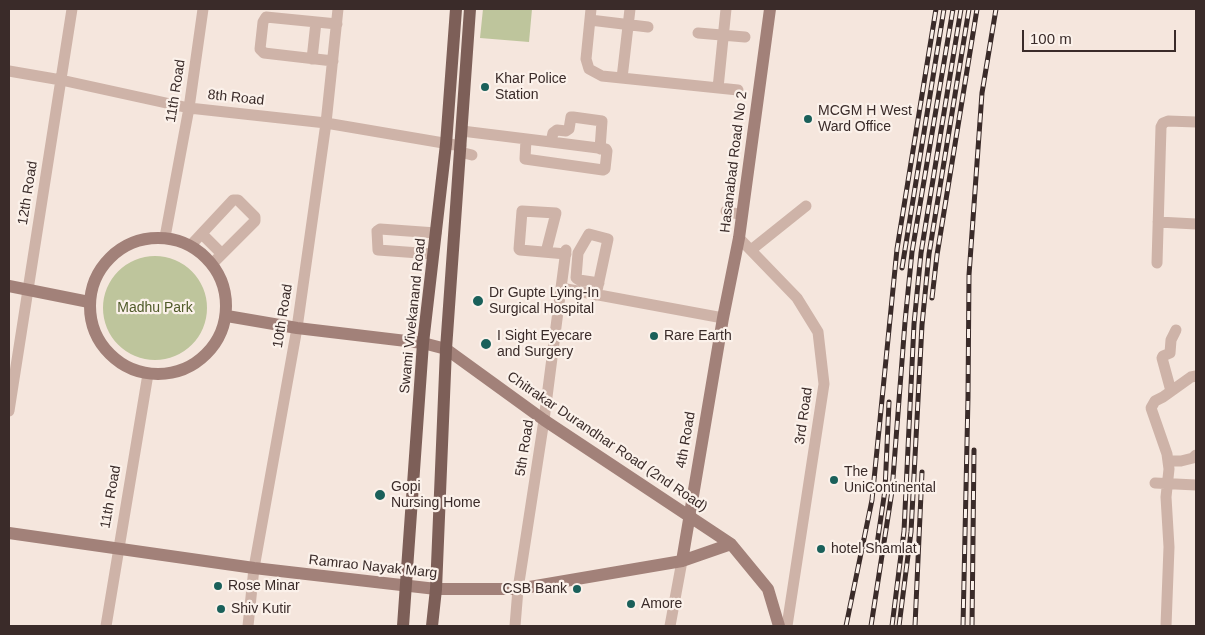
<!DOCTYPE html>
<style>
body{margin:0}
#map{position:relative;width:1205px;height:635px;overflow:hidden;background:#f5e6dd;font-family:Arial,sans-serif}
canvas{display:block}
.frame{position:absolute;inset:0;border:10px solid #3a2b29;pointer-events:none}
.scale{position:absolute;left:1022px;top:30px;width:154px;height:22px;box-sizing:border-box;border:2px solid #3a2b29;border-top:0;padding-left:6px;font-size:15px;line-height:18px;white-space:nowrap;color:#3a2b29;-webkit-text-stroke:4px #fbf1ea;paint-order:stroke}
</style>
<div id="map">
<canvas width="1205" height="635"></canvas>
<div class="frame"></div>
<div class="scale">100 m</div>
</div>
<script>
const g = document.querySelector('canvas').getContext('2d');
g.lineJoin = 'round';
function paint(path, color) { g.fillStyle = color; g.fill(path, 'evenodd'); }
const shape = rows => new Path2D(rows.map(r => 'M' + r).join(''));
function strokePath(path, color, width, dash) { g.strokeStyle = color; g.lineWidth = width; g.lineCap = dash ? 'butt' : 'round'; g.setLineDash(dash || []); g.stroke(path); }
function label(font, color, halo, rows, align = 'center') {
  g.font = font + ' Arial,sans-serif'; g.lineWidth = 4.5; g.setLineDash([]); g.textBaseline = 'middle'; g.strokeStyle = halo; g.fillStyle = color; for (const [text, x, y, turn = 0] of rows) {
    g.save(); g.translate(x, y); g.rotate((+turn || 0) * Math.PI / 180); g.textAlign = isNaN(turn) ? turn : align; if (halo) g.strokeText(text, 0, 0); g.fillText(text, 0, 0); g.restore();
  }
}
paint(shape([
 [483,9,532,9,529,42,480,38],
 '103 308a52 52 0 1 1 104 0a52 52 0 1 1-104 0Z'
]), '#bec59c');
strokePath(shape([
 [591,9,586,59,589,69,602,76,738,90],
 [590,20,648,27],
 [698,33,745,37],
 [312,59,316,22],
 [333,61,264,53,260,49,263,22,266,17,337,24],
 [9,71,61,80,189,108,326,123,461,146],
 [622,78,630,9],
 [718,88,726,9],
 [462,131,551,142,606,149,607,151,605,169,603,170,525,159,526,139],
 [551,142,553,133,557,130,566,131,569,129,571,117,573,117,602,121,600,149],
 [460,152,472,155],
 [726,211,742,215],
 [1158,222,1196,224],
 [202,234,222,254],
 [165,237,189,108,203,9],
 [739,238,797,298,818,332,824,384,787,626],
 [191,245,233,200,238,200,255,217,255,221,213,263],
 [751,250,806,206],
 [546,252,556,213,522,211,519,249,520,250,566,254],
 [433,254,378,250,377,231,380,229,436,233],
 [1157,263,1161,127,1163,123,1168,121,1196,122],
 [561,288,566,250],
 [596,295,608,239,589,234,578,253,576,278,579,280,599,283],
 [1171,391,1162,358,1163,356,1170,353,1171,340,1176,330],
 [9,411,72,9],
 [1168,461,1181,461,1193,458,1196,455],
 [1155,483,1196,485],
 [106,626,148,374],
 [248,626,254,568,297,328,326,123,338,9],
 [515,626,518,589,544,420,561,288,723,318],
 [670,626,682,561],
 [1166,626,1169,547,1166,497,1169,469,1167,454,1151,408,1155,401,1163,397,1191,377,1196,376]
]), '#ceb3a8', 11);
strokePath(shape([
 '90 306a68 68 0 1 1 136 0a68 68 0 1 1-136 0Z',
 [9,286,89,302],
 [227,316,297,328,423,343,446,349,544,420,731,544,768,589,779,626],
 [9,533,254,568,436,589,518,589,682,561,731,544],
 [682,561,723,318,739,238,770,9]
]), '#a28179', 12);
strokePath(shape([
 [403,626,423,343,446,144,456,9],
 [432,626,436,589,446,349,470,9]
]), '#7d5f58', 12);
const rail = shape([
 [902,268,944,9],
 [932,298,937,255,977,9],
 [876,551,885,490,889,402],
 [846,626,872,500,897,249,936,9],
 [871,626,892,491,905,322,912,252,953,9],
 [892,626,904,531,914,324,921,253,961,9],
 [899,626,911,532,922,325,929,254,969,9],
 [915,626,922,472],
 [963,626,968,397,969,275,982,93,996,9],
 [972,626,974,450]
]);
strokePath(rail, '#3a2b29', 5);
strokePath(rail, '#fbf1ea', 3, [9]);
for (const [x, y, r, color] of [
 [485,87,5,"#1a605a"],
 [808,119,5,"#1a605a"],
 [478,301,6,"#1a605a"],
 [654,336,5,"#1a605a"],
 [486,344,6,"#1a605a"],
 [834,480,5,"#1a605a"],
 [380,495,6,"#1a605a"],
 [821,549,5,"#1a605a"],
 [218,586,5,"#1a605a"],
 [577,589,5,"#1a605a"],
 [631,604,5,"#1a605a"],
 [221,609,5,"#1a605a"]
]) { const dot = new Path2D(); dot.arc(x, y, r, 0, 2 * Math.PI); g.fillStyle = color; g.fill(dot); strokePath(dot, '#fbf1ea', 2); }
label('14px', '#3a2b29', '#fbf1ea', [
 ["Khar Police",495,79],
 ["Station",495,95],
 ["MCGM H West",818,111],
 ["Ward Office",818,127],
 ["Dr Gupte Lying-In",489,293],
 ["Surgical Hospital",489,309],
 ["I Sight Eyecare",497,336],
 ["and Surgery",497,352],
 ["Rare Earth",664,336],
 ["The",844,472],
 ["UniContinental",844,488],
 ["Gopi",391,487],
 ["Nursing Home",391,503],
 ["hotel Shamlat",831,549],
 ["Rose Minar",228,586],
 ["CSB Bank",567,589,"right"],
 ["Amore",641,604],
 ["Shiv Kutir",231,609]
], 'left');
label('14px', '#3a2b29', '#fbf1ea', [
 ["11th Road",176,91,-81],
 ["8th Road",236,98,6],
 ["Hasanabad Road No 2",734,162,-83],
 ["12th Road",28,193,-81],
 ["10th Road",283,316,-81],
 ["Swami Vivekanand Road",413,316,-84],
 ["3rd Road",804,416,-82],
 ["4th Road",686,440,-80],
 ["Chitrakar Durandhar Road (2nd Road)",607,442,34],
 ["5th Road",525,448,-81],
 ["11th Road",111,497,-80],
 ["Ramrao Nayak Marg",373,567,6]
]);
label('14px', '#505b2a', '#fbf1ea', [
 ["Madhu Park",155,308]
]);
</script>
